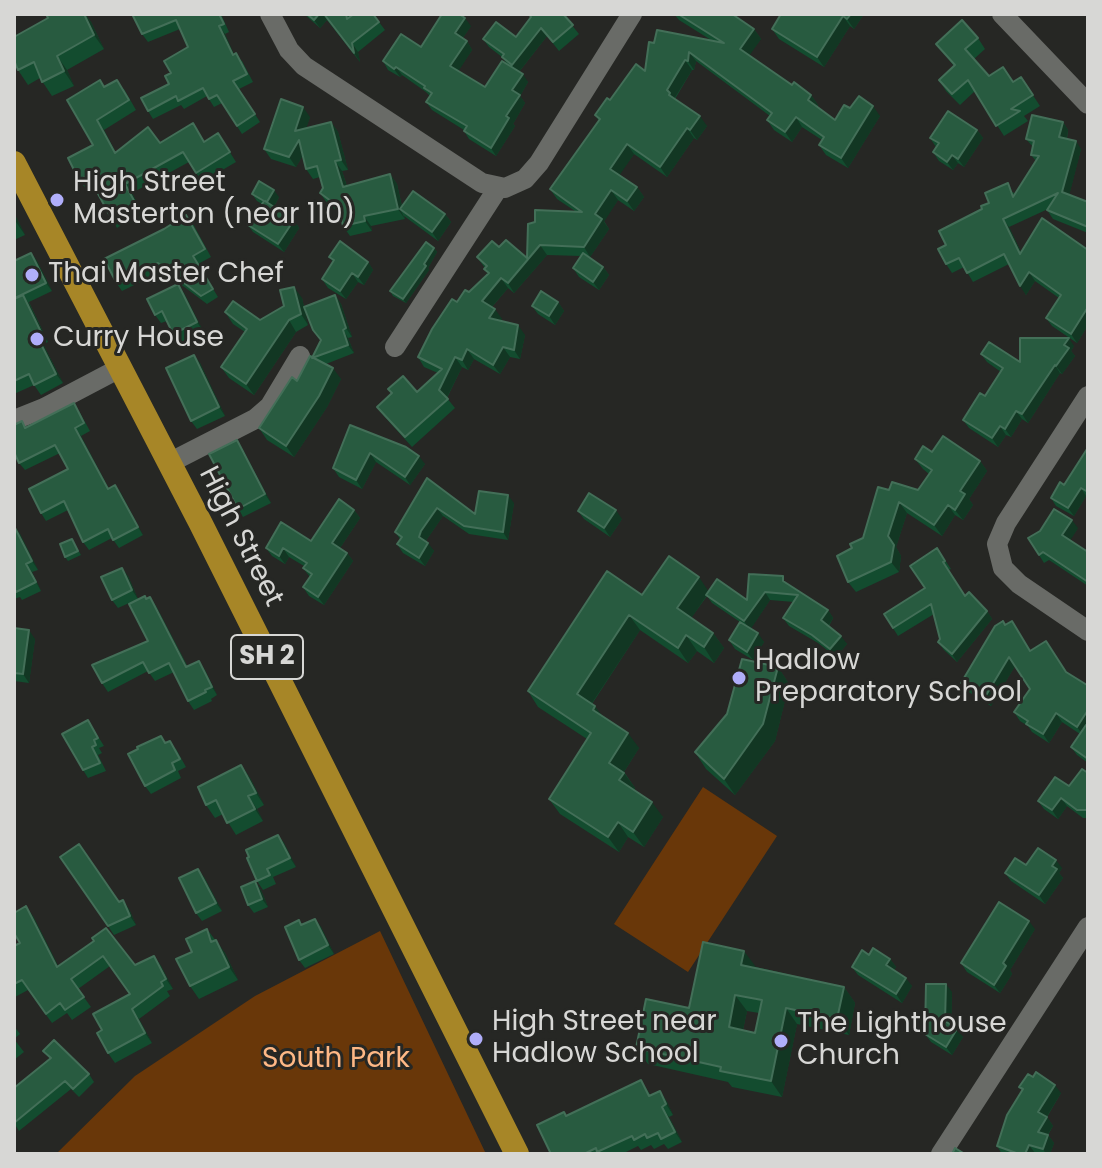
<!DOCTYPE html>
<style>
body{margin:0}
#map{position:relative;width:1102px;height:1168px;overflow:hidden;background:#262724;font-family:Poppins,sans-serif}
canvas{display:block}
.frame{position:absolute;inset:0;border:16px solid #d7d7d5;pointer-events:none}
</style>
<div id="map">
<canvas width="1102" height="1168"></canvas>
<div class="frame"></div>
</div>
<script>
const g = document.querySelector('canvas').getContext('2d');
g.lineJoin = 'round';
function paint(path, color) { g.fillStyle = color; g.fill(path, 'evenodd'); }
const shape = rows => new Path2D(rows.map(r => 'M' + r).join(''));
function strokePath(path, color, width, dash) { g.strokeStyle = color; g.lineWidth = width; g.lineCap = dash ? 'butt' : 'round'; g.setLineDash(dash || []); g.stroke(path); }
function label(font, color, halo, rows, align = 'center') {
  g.font = font + ' Poppins,sans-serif'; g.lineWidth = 6; g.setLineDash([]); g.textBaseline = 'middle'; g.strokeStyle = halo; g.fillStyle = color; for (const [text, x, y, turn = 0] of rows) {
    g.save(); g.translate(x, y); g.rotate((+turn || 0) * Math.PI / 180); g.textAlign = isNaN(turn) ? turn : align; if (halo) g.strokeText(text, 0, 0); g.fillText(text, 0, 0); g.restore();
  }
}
paint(shape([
 [703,787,777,836,688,972,614,924],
 [380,931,486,1154,56,1154,135,1076,255,996]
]), '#693709');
strokePath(shape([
 [270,14,289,50,304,66,482,183,505,188,525,179,539,163,632,14],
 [1002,14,1088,104],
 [395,347,498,188],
 [1088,396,1006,523,997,544,1003,568,1019,584,1088,631],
 [14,420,44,408,120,368],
 [169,463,255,419,270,406,300,356],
 [941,1154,1088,927]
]), '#696b67', 20);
strokePath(shape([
 [14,163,200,522,517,1154]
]), '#a78627', 24);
paint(shape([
 [46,14,85,14,91,22,104,49,67,70,74,86,52,96,40,78,28,85,18,70,48,18],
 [132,14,221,14,229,32,225,34,234,55,242,61,253,82,239,89,260,122,242,134,222,103,214,107,207,96,184,109,181,105,153,119,148,111,169,84,171,73,188,47,180,29,148,42,142,34],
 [304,14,350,14,350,17,373,14,385,30,358,52,360,62,327,20,320,28],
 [527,14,563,14,579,34,559,51,547,36,519,72,528,82,520,96,525,103,513,124,515,126,496,156,469,139,464,131,464,130,432,110,426,102,430,96,426,92,402,75,400,77,388,70,383,61,421,47,471,26,462,39,467,41,472,50,458,71,485,87,507,64,502,57,489,47,483,39,516,37,531,18],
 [674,14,732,14,754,29,761,39,749,55,792,85,811,95,818,105,817,107,835,120,850,108,880,116,848,168,826,155,819,145,822,140,802,127,792,142,774,130,767,120,770,116,696,61,694,70,692,70,675,99,707,126,697,140,694,138,667,177,634,154,619,175,637,187,644,197,634,211,618,200,604,221,609,229,590,257,588,257,603,267,609,275,599,290,579,277,573,268,581,256,547,255,514,293,508,288,492,307,502,319,500,321,525,335,520,359,510,357,500,374,474,359,468,370,462,367,447,398,455,408,412,447,384,416,377,407,417,392,438,373,424,367,418,357,457,302,488,274,484,269,485,268,477,257,499,247,527,258,575,211,557,199,550,189,599,121,595,115,610,100,645,71,654,43,711,40,679,20],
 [781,14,864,14,854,29,850,26,824,67,779,39,772,29],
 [978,38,985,49,974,59,989,76,1013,82,1021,77,1040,106,1024,116,1028,121,1004,136,975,91,960,105,946,91,939,80,954,66,936,44],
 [104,87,124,89,136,110,104,130,116,153,160,143,205,141,218,133,236,162,202,182,189,162,132,193,144,216,124,226,123,224,117,228,111,218,93,185,86,189,79,180,93,145,67,100],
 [310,117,306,128,331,122,338,132,348,170,342,171,347,186,390,174,397,184,402,206,445,214,451,222,438,241,404,216,405,219,371,226,372,231,350,236,343,226,340,213,327,203,320,193,323,188,320,177,313,179,306,169,303,155,296,167,271,159,264,149],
 [1063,122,1068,130,1067,139,1081,149,1069,195,1088,202,1088,233,1053,219,1047,210,1048,209,1009,227,1021,252,1088,250,1088,325,1077,343,1052,326,1046,318,1059,298,1035,281,1026,295,1009,264,973,282,964,267,952,273,946,264,946,245,989,203,1013,192,1015,195,1036,161,1031,155,1033,147,1026,139],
 [977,130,983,138,964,167,958,163,953,170,939,161,933,152,936,147,930,138],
 [252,194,279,197,274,207,294,220,299,228,284,252,253,232,248,225,262,204,257,201],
 [14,213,25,235,14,240],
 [192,222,211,257,198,264,218,297,207,304,163,271,122,291,117,284],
 [434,248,437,252,428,268,429,270,406,303,393,296,390,291],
 [31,253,37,261,52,291,29,302,48,342,43,344,63,383,41,395,34,385,14,394,15,299],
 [329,257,368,262,373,270,364,285,358,282,346,299,328,288,322,279,333,262],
 [184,293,203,331,179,343,167,321,161,323,155,315],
 [335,295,341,304,352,337,348,338,354,353,326,364,341,379,327,407,294,457,267,440,259,428,297,381,313,357,321,341,313,330,304,308,308,325,296,332,254,395,229,378,221,367,245,332,233,324,225,312,260,320,302,298,304,307],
 [558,302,564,311,555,325,538,314,532,306],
 [1074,346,1071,351,1075,356,1062,374,1060,373,1028,423,1022,419,1011,437,1006,435,998,447,969,428,963,420,985,396,1001,372,987,362,981,354,1020,362],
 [200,363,225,416,197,429,191,421],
 [79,411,90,431,81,436,109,489,115,485,143,535,119,548,112,538,89,550,83,542,68,510,46,521,41,513,68,469,60,453,25,470,19,463,22,421,26,428],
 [350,425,425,464,410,485,376,462,362,489,339,477,333,468],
 [237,440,242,448,271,503,243,517,238,509],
 [1088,450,1088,497,1086,496,1074,516,1056,506,1051,498,1064,485],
 [932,452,980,461,987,471,969,499,973,505,963,520,955,515,942,536,907,513,896,547,901,556,899,572,856,592,848,582,852,548,863,538,889,490,918,490,929,474,923,469,915,459],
 [427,478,475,514,514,503,508,540,469,534,443,516,427,539,426,542,434,551,425,566,403,553,397,544,400,539,395,532],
 [354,510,360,518,340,548,347,553,353,561,324,605,309,596,303,587,310,577,303,568,304,566,289,557,285,564,272,556,266,548,311,541],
 [578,511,622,519,610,537,584,519],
 [14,526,20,534,38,570,32,572,41,591,22,600,20,597,14,599],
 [1078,528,1070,540,1088,552,1088,586,1049,560,1044,563,1039,555],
 [72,539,81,555,68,561,65,557],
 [937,548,951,569,948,570,965,596,987,611,992,619,957,662,944,650,938,642,940,639,934,614,898,636,884,614,925,588],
 [749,574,789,585,828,610,833,618,829,626,847,644,836,657,818,643,789,626,783,618,794,602,770,600,751,628,764,642,753,660,735,649,729,640,740,622,712,603,707,596,691,618,713,633,724,648,714,663,697,651,688,663,640,630,592,704,603,717,639,748,624,772,635,788,633,790,663,817,644,847,628,837,619,852,560,814,549,799,587,739,538,707,528,691,642,595,709,591,747,600],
 [128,576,138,599,118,608,112,600],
 [150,597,156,606,188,667,205,670,217,695,211,699,212,701,194,710,188,701,174,672,155,681,148,671,108,692,102,683,148,641,146,599],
 [1012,621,1031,651,1087,685,1088,683,1088,763,1077,755,1071,747,1080,734,1062,722,1049,743,1032,732,1028,726,1020,721,1014,712,1030,689,1015,666,991,706,967,691,961,683,1005,625],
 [14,628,35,639,29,683,14,681],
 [778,667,789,684,775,741,735,795,706,769,695,752],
 [88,720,104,746,99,748,102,753,98,755,106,771,88,778,83,770],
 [166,743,176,749,186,767,178,771,181,778,151,794,145,786],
 [241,765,250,778,264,805,257,809,263,821,236,835,223,814,215,818,206,805],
 [1088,773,1088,818,1083,818,1067,806,1058,819,1044,809,1038,801,1069,786],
 [278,835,284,843,296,867,273,877,276,884,263,890,257,881],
 [1026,865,1062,868,1059,873,1063,878,1045,904,1011,881,1005,873],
 [204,877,222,911,202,921,196,913],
 [255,881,261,890,268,907,254,913,248,905],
 [119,902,129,909,136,925,114,935,108,926],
 [33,916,58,966,94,941,135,965,154,956,161,966,173,989,167,991,170,996,139,1019,152,1043,115,1063,108,1053,102,1030,130,994,110,966,78,989,91,1007,72,1020,67,1013,52,1023,28,990,15,997,14,946,20,943],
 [315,919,321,927,334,954,305,968,299,960,299,920,302,925],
 [207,929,225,953,238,980,199,999,190,986,192,952],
 [1035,929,1010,970,1012,974,1000,993,967,972,961,963],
 [869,955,890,959,896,967,894,970,912,986,902,1003,858,975,852,967],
 [756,967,844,987,855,1003,849,1035,797,1024,782,1097,732,1087,728,1082,648,1064,636,1048,689,1008],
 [747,1011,759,1013,755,1033,743,1030],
 [952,992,951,1025,963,1037,952,1055,931,1042,925,1034],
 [14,1026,20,1034,14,1039,24,1052,14,1060],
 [43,1051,89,1074,94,1082,79,1097,71,1089,19,1131,14,1123,50,1059],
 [641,1080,651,1096,660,1091,667,1102,673,1115,669,1117,682,1142,668,1149,664,1144,654,1149,651,1145,641,1150,638,1146,622,1154,551,1154,564,1112,567,1116],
 [1019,1087,1061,1093,1047,1117,1053,1126,1048,1135,1054,1143,1050,1154,1002,1154,997,1146,1022,1091]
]), '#134c2f');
paint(shape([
 [84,14,91,22,104,49,94,35],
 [319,14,323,14,327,20,320,28,314,20],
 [851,14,864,14,854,29,847,19],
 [843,16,850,26,824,67,817,57],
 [465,18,471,26,460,42,455,33],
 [219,26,225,34,238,63,233,55],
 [541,28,547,36,518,73,512,65],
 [754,29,761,39,747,59,740,49],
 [467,41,472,50,456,75,450,66],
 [352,43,358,52,360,62,354,53],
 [689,52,696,61,694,70,688,61],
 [57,56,67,70,74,86,64,71],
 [685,60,692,70,674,99,669,95,667,90],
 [396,67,402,75,400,77,394,69],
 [523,74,528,82,520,96,525,103,513,124,515,126,496,156,491,148,506,116,512,90],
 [811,95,818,105,814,110,808,100],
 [873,106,880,116,848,168,841,158],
 [303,107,310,117,302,141,295,131],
 [700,116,707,126,697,140,690,130],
 [796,117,802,127,792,142,785,132],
 [97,120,104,130,121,163,115,153],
 [331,122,338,132,348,170,341,160],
 [1063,122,1068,130,1065,146,1059,137],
 [687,128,694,138,667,177,660,167],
 [977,130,983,138,964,167,958,159],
 [299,140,306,150,296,167,289,157],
 [1076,141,1081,149,1068,200,1062,192],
 [627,144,634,154,617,179,610,169],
 [952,155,958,163,953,170,947,162],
 [335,161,342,171,350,197,343,187],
 [390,174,397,184,403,212,400,209,405,219,398,209],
 [125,184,132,193,144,216,137,206],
 [637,187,644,197,634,211,627,201],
 [274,190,279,197,272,210,267,202],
 [611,190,618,200,604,222,609,229,590,257,584,247,595,214],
 [14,213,25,235,14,219],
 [445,214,451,222,438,241,432,232],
 [364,216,371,226,372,231,365,221],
 [1003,219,1009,227,1026,262,1020,254],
 [294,220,299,228,284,252,278,244],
 [540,245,547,255,514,293,508,283],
 [434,248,437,252,428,268,429,270,406,303,403,299],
 [31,253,37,261,52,291,46,283],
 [368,262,373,270,364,285,358,277],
 [603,267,609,275,599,290,593,282],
 [1029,272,1035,281,1026,295,1020,286],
 [352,273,358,282,346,299,340,291],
 [501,278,508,288,489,310,482,301],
 [178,284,184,293,203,331,197,322],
 [294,287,302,298,308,325,301,314],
 [23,295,30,305,48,342,41,332],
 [335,295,341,304,352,337,346,328],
 [558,302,564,311,555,325,549,316],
 [1088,307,1088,325,1077,343,1071,334],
 [495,309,502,319,496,328,489,318],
 [289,320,296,332,254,395,246,384],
 [518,325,525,335,520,359,514,350],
 [343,330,348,338,354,353,348,345],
 [36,334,43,344,63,383,56,374],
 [1069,338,1074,346,1071,351,1075,356,1062,374,1056,366,1064,345],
 [503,347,510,357,500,374,493,365],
 [467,349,474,359,468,370,462,360],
 [194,355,200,363,225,416,219,407],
 [455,357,462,367,446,399,439,390],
 [1055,365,1060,373,1028,423,1022,414],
 [333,368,341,379,327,407,294,457,286,446],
 [1016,411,1022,419,1011,437,1005,429],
 [1000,426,1006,435,998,447,992,438],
 [75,428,81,436,113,497,108,489],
 [237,440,242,448,271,503,265,494],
 [370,453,376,462,362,489,356,480],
 [419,456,425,464,410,485,405,477],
 [980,461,987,471,969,499,973,505,963,520,955,510,960,491],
 [115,485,121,493,143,535,138,527],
 [1081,488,1086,496,1074,516,1068,508],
 [508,495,514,503,508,540,503,532],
 [899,502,907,513,896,547,901,556,899,572,891,562,888,536],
 [948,505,955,515,942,536,934,525],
 [437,508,443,516,427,539,424,546,419,537,421,531],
 [354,510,360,518,338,551,332,543],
 [616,510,622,519,610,537,604,528],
 [1072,520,1078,528,1068,544,1062,535],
 [14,526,20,534,38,570,32,561],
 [428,543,434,551,425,566,419,558],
 [283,548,289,557,285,564,279,556],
 [347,553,353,561,324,605,318,597],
 [26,564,32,572,41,591],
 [122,568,128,576,138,599,132,590],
 [699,577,709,592,688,623,677,608],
 [765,592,770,600,750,630,744,621],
 [150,597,156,606,192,676,186,667],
 [828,610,833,618,827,628,821,620],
 [987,611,992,619,957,662,952,654],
 [629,615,640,630,588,709,577,694],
 [29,630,35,639,29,683,23,674],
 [713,633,724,648,714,663,704,647],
 [758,633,764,642,753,660,747,652],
 [686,635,697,651,688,663,678,648],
 [841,636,847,644,836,657,830,649],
 [1009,657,1015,666,991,706,985,697],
 [199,661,205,670,217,695,212,687],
 [778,667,789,684,775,741,735,795,724,779],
 [595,706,606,721,593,710],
 [1088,710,1088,728,1083,735,1077,727],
 [1056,713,1062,722,1049,743,1043,734],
 [628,733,639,748,620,778,609,763],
 [241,765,250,778,264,805,256,793],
 [624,773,635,788,630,796,619,780],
 [248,796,257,809,263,821,255,809],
 [1061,798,1067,806,1058,819,1052,810],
 [652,802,663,817,644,847,633,832],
 [618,822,628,837,619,852,608,837],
 [278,835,284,843,296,867,290,858],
 [1056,860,1062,868,1059,873,1063,878,1045,904,1039,895],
 [198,869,204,877,222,911,216,903],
 [255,881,261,890,268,907,262,899],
 [123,900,129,909,136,925,130,916],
 [26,906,33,916,64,977,57,967],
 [315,919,321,927,334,954,328,945],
 [1029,921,1035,929,1010,970,1012,974,1000,993,994,985,1003,963],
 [216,940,225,953,238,980,229,967],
 [744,951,756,967,753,981,741,965],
 [154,956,161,966,173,989,166,979],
 [890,959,896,967,892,974,886,965],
 [906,978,912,986,902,1003,896,994],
 [946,984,952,992,951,1030,945,1021],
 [844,987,855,1003,849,1035,837,1019],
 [735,995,747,1011,740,1043,729,1027],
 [786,1008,797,1024,782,1097,771,1081],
 [132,1009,139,1019,152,1043,145,1033],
 [957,1029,963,1037,952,1055,946,1047],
 [1055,1085,1061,1093,1044,1121,1038,1112],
 [660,1091,667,1102,673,1115,666,1104],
 [662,1107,669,1117,682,1142,675,1132],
 [1047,1117,1053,1126,1044,1140,1038,1132],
 [1048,1135,1054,1143,1050,1154,1046,1154,1043,1149],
 [1029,1145,1035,1153,1034,1154,1025,1154]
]), '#123723');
const building = shape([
 [46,14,84,14,94,35,57,56,64,71,42,82,34,62,18,70,14,60,14,37,48,18,46,14],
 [132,14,219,14,224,24,219,26,233,55,236,53,247,74,233,81,255,114,237,126,217,95,209,99,203,88,178,101,176,96,148,111,141,98,169,84,165,76,171,73,164,61,188,47,176,20,142,34,132,14],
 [307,14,319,14,314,20,307,14],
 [324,14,346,14,347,19,354,14,373,14,379,22,352,43,354,53,324,14],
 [442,14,459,14,465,18,455,33,467,41,450,66,485,87,502,61,523,74,512,90,520,95,506,116,509,118,491,148,464,131,467,126,426,102,432,93,424,88,425,86,396,67,394,69,383,61,401,34,421,47,442,14],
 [529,14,563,14,573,25,553,42,541,28,512,65,502,57,504,54,483,39,496,22,516,37,531,17,529,14],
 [678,14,732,14,754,29,740,49,792,85,794,82,811,95,808,100,835,120,844,105,850,108,859,96,873,106,841,158,819,145,824,137,796,117,785,132,767,120,772,113,689,52,688,61,685,60,667,90,670,93,669,95,700,116,690,130,687,128,660,167,627,144,610,169,637,187,627,201,611,190,595,214,602,219,584,247,540,245,508,283,501,278,482,301,495,309,489,318,518,325,514,350,503,347,493,365,467,349,462,360,455,357,439,390,448,399,405,437,377,407,392,393,388,389,403,376,417,392,442,369,418,357,432,329,452,299,457,302,465,290,469,292,489,273,484,269,487,266,477,257,492,241,499,247,506,240,527,258,528,224,535,222,535,210,582,212,550,189,600,119,595,115,607,98,610,100,636,64,645,71,649,42,654,43,657,30,724,43,678,14],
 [781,14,851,14,847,19,843,16,817,57,772,29,781,14],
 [962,20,978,38,965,49,989,76,1003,67,1013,82,1021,77,1033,95,1011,109,1020,111,996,126,968,80,952,94,939,80,955,65,936,44,962,20],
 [100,80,104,87,117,80,129,100,97,120,115,153,148,127,160,143,193,123,204,142,218,133,230,152,196,173,183,152,125,184,137,206,118,217,117,215,111,218,88,175,79,180,68,158,93,145,67,100,100,80],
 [281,99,303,107,295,131,331,122,341,160,335,161,343,187,390,174,398,209,364,216,365,221,343,226,339,207,320,193,323,188,317,166,306,169,299,140,289,157,264,149,281,99],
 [948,111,977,130,958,159,952,155,947,162,933,152,939,143,930,138,948,111],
 [1032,115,1063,122,1059,137,1076,141,1062,192,1088,202,1088,227,1047,210,1058,193,1003,219,1020,254,1042,218,1088,250,1088,307,1071,334,1046,318,1061,295,1029,272,1020,286,1004,254,967,273,959,258,946,264,938,249,946,245,939,231,982,209,981,206,989,203,985,193,1008,183,1013,197,1039,156,1031,155,1034,141,1026,139,1032,115],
 [259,181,274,190,267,202,265,201,294,220,278,244,248,225,264,201,252,194,259,181],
 [413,191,445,214,432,232,400,209,413,191],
 [186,215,205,249,193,256,213,289,201,296,158,263,117,284,104,259,164,229,186,215],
 [340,241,368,262,358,277,352,273,340,291,322,279,334,260,329,257,340,241],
 [426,242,434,248,424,264,426,266,403,299,390,291,426,242],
 [31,253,46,283,15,298,14,261,31,253],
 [583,253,603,267,593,282,573,268,583,253],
 [178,284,197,322,173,334,162,311,155,315,147,299,178,284],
 [294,287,301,314,289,320,246,384,221,367,247,329,225,312,233,301,260,320,284,306,280,290,294,287],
 [541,291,558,302,549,316,532,306,541,291],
 [23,295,41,332,36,334,56,374,34,385,29,374,14,381,14,299,23,295],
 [335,295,346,328,343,330,348,345,312,358,321,340,313,330,304,307,335,295],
 [1020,338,1069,338,1064,345,1069,348,1056,366,1055,365,1022,414,1016,411,1005,429,1000,426,992,438,963,420,980,393,985,396,1003,368,981,354,989,342,1020,362,1020,338],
 [194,355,219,407,191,421,166,368,194,355],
 [310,356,333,368,319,396,286,446,259,428,292,377,297,381,310,356],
 [74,403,84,423,75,428,108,489,115,485,138,527,113,540,108,529,83,542,64,501,41,513,29,489,68,469,55,445,19,463,14,452,14,425,22,421,25,428,74,403],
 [350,425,406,447,419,456,405,477,370,453,356,480,333,468,350,425],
 [943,436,980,461,960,491,965,494,955,510,948,505,934,525,899,502,888,536,894,545,891,562,848,582,837,556,852,548,850,544,863,538,878,487,889,490,892,482,918,490,932,470,915,459,923,446,932,452,943,436],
 [237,440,265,494,238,509,209,454,237,440],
 [1087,449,1088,492,1081,488,1068,508,1051,498,1060,482,1064,485,1087,449],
 [427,478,475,514,479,491,508,495,503,532,464,526,437,508,421,531,419,537,428,543,419,558,397,544,402,537,395,532,427,478],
 [589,493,616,510,604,528,578,511,589,493],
 [339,499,354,510,332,543,347,553,318,597,303,587,312,574,303,568,307,563,283,548,279,556,266,548,281,522,311,541,339,499],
 [1054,509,1072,520,1062,535,1088,552,1088,582,1043,552,1039,555,1028,538,1040,531,1054,509],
 [14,526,32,561,26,564,36,582,16,592,14,588,14,526],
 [72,539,78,551,65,557,60,544,72,539],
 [937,548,945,561,943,562,965,596,969,592,987,611,952,654,938,642,940,639,931,604,893,628,884,614,925,588,910,566,937,548],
 [669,556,699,577,677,608,713,633,704,647,686,635,678,648,629,615,577,694,595,706,593,710,628,733,609,763,624,773,619,780,652,802,633,832,618,822,608,837,549,799,591,733,528,691,607,571,642,595,669,556],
 [122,568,132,590,112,600,101,577,122,568],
 [749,574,783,576,783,581,828,610,821,620,841,636,830,649,812,635,783,618,798,595,765,592,744,621,706,595,717,579,747,600,749,574],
 [145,596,146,599,150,597,186,667,199,661,212,687,205,690,206,692,188,701,169,663,149,673,143,662,102,683,92,665,148,641,129,604,145,596],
 [1003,621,1005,625,1012,621,1030,651,1046,641,1066,672,1087,685,1088,683,1088,710,1077,727,1056,713,1043,734,1026,724,1028,721,1014,712,1030,689,1009,657,985,697,961,683,995,626,1003,621],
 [740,622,758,633,747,652,729,640,740,622],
 [14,628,29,630,23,674,14,673,14,628],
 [742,659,778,667,763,724,724,779,695,752,727,714,742,659],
 [88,720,98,738,94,740,96,745,92,747,100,763,83,770,62,734,88,720],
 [1086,725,1088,726,1088,759,1071,747,1086,725],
 [161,736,165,743,170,741,180,759,172,763,175,770,145,786,128,754,138,749,137,747,161,736],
 [241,765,256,793,248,796,255,809,227,823,216,800,206,805,198,787,241,765],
 [1082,769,1088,773,1088,810,1077,810,1061,798,1052,810,1038,801,1055,777,1069,786,1082,769],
 [278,835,290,858,267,869,270,875,257,881,247,858,249,857,246,850,278,835],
 [79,844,119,902,123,900,130,916,108,926,60,857,79,844],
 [1038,848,1056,860,1052,866,1057,869,1039,895,1005,873,1015,858,1026,865,1038,848],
 [198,869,216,903,196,913,179,878,198,869],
 [255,881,262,899,248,905,241,887,255,881],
 [999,902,1029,921,1003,963,1006,966,994,985,961,963,999,902],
 [26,906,57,967,94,941,92,938,106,928,135,965,154,956,166,979,161,982,163,986,132,1009,145,1033,108,1053,97,1033,102,1030,93,1014,130,994,103,956,71,979,84,997,65,1010,60,1003,46,1014,22,980,14,984,14,946,20,943,14,933,14,913,26,906],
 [315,919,328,945,299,960,285,927,299,920,301,925,315,919],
 [207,929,211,942,216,940,229,967,190,986,176,959,192,952,186,939,207,929],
 [703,942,744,951,741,965,844,987,837,1019,786,1008,771,1081,720,1071,721,1067,636,1048,646,999,689,1008,703,942],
 [735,995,762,1000,755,1033,729,1027,735,995],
 [873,948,890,959,886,965,906,978,896,994,852,967,862,950,869,955,873,948],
 [926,984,946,984,945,1021,957,1029,946,1047,925,1034,926,984],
 [54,1040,89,1074,73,1089,65,1081,14,1123,14,1088,51,1058,43,1051,54,1040],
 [1036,1072,1055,1085,1038,1112,1047,1117,1038,1132,1048,1135,1043,1149,1029,1145,1025,1154,1019,1154,997,1146,1007,1115,1023,1089,1019,1087,1028,1074,1033,1077,1036,1072],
 [641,1080,649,1096,660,1091,666,1104,662,1107,675,1132,661,1139,658,1133,647,1138,645,1134,634,1140,632,1136,597,1152,596,1148,584,1154,551,1154,537,1125,564,1112,566,1116,641,1080],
 [955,1148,965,1154,952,1154,955,1148]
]);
paint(building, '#285b40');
strokePath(building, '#436f58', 2);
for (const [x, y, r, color] of [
 [57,200,8,"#b0aefa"],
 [32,275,8,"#b0aefa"],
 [37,339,8,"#b0aefa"],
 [739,678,8,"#b0aefa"],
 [476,1039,8,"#b0aefa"],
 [781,1041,8,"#b0aefa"]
]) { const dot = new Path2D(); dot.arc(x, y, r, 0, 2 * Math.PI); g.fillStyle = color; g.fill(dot); strokePath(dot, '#262724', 3); }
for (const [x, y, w] of [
 [267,657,72]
]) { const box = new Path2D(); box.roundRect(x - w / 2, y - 22, w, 44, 6); g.fillStyle = '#262724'; g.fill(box); strokePath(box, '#d7d7d5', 2); }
label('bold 26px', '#d7d7d5', null, [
 ["SH 2",267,657]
]);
label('28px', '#d7d7d5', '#262724', [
 ["High Street",73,184],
 ["Masterton (near 110)",73,216],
 ["Thai Master Chef",48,275],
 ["Curry House",53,339],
 ["Hadlow",755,662],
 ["Preparatory School",755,694],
 ["High Street near",492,1023],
 ["Hadlow School",492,1055],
 ["The Lighthouse",797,1025],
 ["Church",797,1057]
], 'left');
label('28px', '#d7d7d5', '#262724', [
 ["High Street",240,537,63]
]);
label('28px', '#feb885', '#262724', [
 ["South Park",336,1060]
]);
</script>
